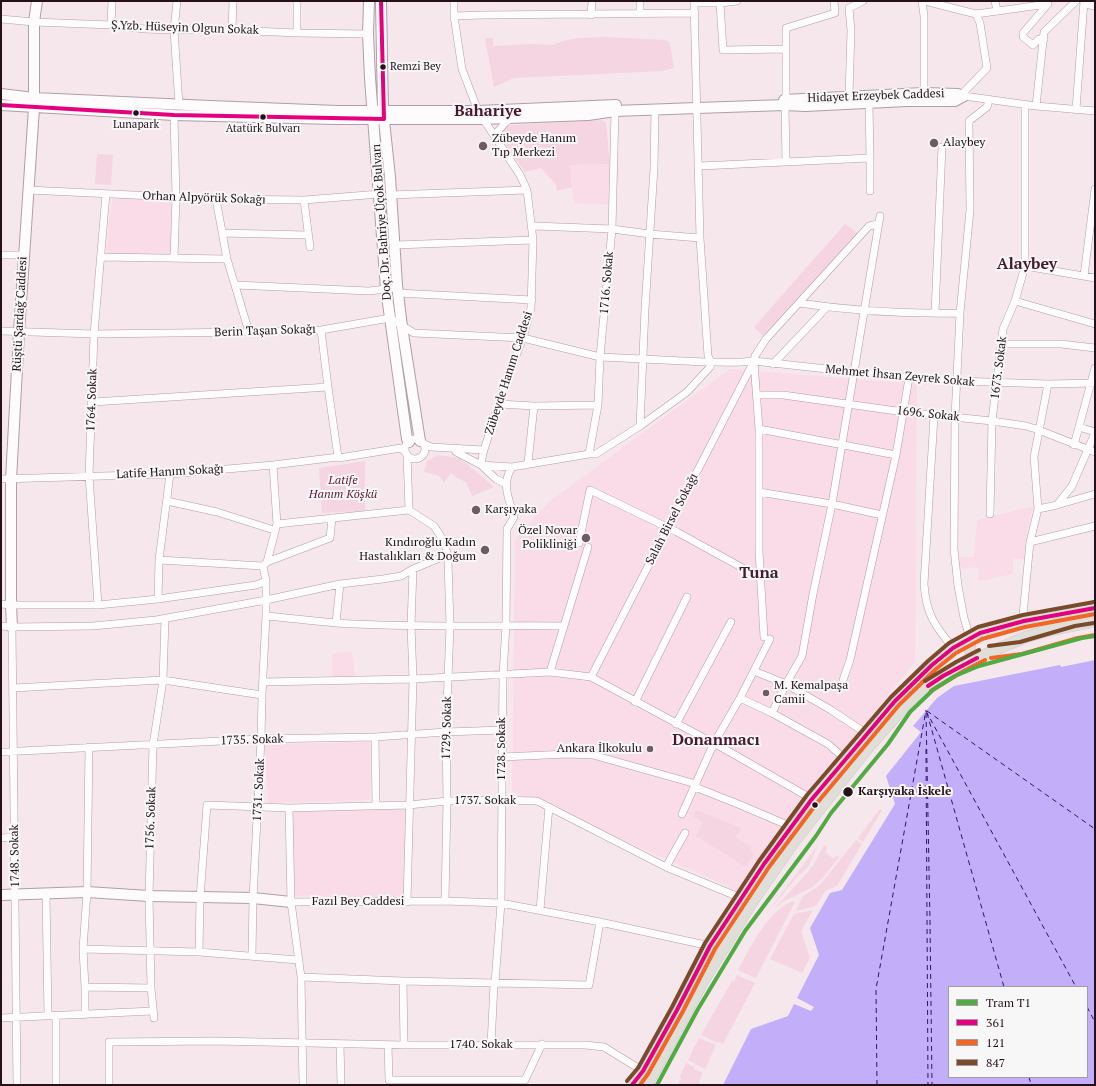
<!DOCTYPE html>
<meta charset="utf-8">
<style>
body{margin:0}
#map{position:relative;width:1096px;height:1086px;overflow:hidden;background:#f6e7ed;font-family:"PT Serif",serif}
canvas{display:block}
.frame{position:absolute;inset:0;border:2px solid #26101a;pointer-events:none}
.legend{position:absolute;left:948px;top:986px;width:140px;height:92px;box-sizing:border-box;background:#f7f7f7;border:1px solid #a39b9f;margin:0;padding:5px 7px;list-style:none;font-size:12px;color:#26101a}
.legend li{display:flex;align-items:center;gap:8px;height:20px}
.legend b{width:20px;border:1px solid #a39b9f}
</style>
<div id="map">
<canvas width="1096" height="1086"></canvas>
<div class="frame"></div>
<ul class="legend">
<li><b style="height:5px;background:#50ab43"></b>Tram T1</li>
<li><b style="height:5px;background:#e5007d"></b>361</li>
<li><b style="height:5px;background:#f26522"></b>121</li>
<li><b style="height:5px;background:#7a4b2a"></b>847</li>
</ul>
</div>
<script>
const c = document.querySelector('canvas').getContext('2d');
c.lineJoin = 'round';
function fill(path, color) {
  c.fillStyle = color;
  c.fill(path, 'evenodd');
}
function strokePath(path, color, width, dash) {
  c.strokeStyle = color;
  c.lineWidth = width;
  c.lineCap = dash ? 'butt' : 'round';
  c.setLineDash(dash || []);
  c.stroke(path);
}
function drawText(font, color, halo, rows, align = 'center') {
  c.font = font + ' "PT Serif",serif';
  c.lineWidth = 4;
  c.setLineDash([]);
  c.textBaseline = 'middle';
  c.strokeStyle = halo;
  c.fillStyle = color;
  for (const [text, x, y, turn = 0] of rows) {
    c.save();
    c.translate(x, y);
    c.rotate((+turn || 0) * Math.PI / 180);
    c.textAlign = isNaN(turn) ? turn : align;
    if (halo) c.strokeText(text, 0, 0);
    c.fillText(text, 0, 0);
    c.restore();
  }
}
fill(new Path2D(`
 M614,164h4l1,18 -10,23 -35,-2 -4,-38z
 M112,198l59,2v55l-65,-1z
 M730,369l187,15 -2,278 -65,80 -112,149 -226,-100 3,-252 35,-38z
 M1033,506l-7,30 -2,23h-11v15l-34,7 -1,-14 -19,2v-12h15l3,-37z
 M352,652l3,24 -22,1 -1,-24z
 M370,742v58l-102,3 -3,-59z
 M406,807l-1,91 -110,-2 -4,-86z`), '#fadbe8');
fill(new Path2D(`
 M605,37l61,3 4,3 4,25 -12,3 -148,7 -20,9 -9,-49h8v8l38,-2 21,1 14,-5 13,-2z
 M602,120l4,2 4,42 -40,1 2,22 -15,4 -1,-6 -15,-17 -16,4 -24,-34c0,-8 2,-12 10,-13z
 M97,154l16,1 -2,30 -16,-1z
 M845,224l14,10 -96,102 -9,-9z
 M438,455l21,3 7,5 28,24 -22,9 -6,-14 -9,-4 -6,-5 -7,10c-4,-10 -11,-8 -20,-11l3,-11z
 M365,461v50l-43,2 -3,-45z
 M880,809l2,1 -19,32 -5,-4z
 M696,810l45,18 -5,10 16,9 -2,3 4,3 -8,14 -50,-31 7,-13 -10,-7z
 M856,840l6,4 -25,42 -12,5 -9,15 -20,5 6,-14 18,-12z
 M818,845l-10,22 -11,10 -31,37z
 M824,845l3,3 -2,4 9,7 3,-4 2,2 -17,22 -11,9 -27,13 -11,9 35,-38 6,-8z
 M792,901l3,1 -39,76 -18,-8c14,-25 27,-55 54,-69z
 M813,910l-12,21 9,27 -8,15 -32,-14 24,-45z
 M737,975l18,8 -32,61 -4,-2 -1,1 -17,-8 31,-54 2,1z
 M699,1038l17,7 -11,24 -17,-9z
 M686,1063l9,4 -1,2 9,4 -5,12h-20l3,-7 -1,-2z`), '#f4d5e1');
fill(new Path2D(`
 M1095,660v425h-372l28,-56 37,-13 6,-12 17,7 3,-4 -17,-9 22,-43 -9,-27 20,-35 12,-3 53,-86 -9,-28 35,-44 -8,-6 24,-28 17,-12 106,-21 1,2zM949,987h138v90h-138z`), '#c2aef9');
strokePath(new Path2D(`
 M926,711l150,276
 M927,711l168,118
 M926,713l4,209 2,163
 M927,713l77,274
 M926,749l2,336
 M1087,1007l8,15
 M1029,1077l2,8
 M877,1085l-1,-96 50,-279`), '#34126e', 1, [5, 4]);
const street = new Path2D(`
 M177,1l-3,29 5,75
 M454,1v15l8,53 16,42 42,64 7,15 6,50 -2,68 -8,30 -17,43 -23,72 -2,12
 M640,1v12
 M694,1l6,237 8,118 3,6
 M922,1l2,15v77
 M925,1l51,13 72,-10
 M995,1l2,10
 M694,3h26l17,-2
 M720,3l3,47 63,-1
 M1084,4l11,2
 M976,14l4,9 7,45 -23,24v4l72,10 59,5
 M591,15l1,-14
 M454,16l29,-1 212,-2
 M1,19l33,3 77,3 34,4 29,1h58l65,3 71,1
 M111,25l1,-24
 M232,30l1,-29
 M297,33v-32
 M1044,39h-5l-6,6 -10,-8v-4l25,-29
 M849,95l2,-64 -2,-23 14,-7
 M786,100v-72l49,-15 -1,-12
 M785,105l1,57
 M1036,106l8,-74 32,-31
 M1076,110l8,-109
 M498,141v-10l8,-9 6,-4
 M700,166l170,-8 -1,-55
 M28,190l188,9 88,1 76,-6
 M870,191v-33
 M390,195l137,-5
 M216,199l11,60 22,73
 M304,200l6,47
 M532,228l3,-2 77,3 38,5 50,4
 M222,233l86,2
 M395,245l138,-5
 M1,255h23
 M101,257l126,2
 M174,258l2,-61 -2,-82
 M1025,266l70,12
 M1084,276l11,-87
 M236,285l133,6 25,-3 3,-3
 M398,293l134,7
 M1015,301l80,23
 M799,303c53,8 107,11 161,10
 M935,313l7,-166
 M321,330l7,57 10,70
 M1,331l93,3 155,-2 72,-2 69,-12 24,15 109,5 77,19 105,5c16,0 32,1 49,-1l155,17 48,3 91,3 47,-1
 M1001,344h60l34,4
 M754,362l5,67v122l5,86
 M773,364l54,-57
 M757,395h26l121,17 88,9 34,5 10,3 59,23
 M93,402l235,-15
 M499,404l35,2 64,-1
 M934,416l-10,168c2,30 11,42 29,64
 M640,426l5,-117 9,-141 1,-58
 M1079,427l16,5
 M759,429l137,26
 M405 449a10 10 0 1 1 20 0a10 10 0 1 1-20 0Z
 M422,443l9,4 53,3
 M1074,445l21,-77
 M456,452l25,13 15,14 10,5
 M589,454l9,-49 2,-48 12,-128 3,-118
 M407,455l2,55
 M481,465l31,2 77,-13h7l44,-28 47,-34 23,-25 1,-5
 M525,465l3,-2 6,-57
 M1,479l169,-5 103,-9 65,-8 1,1 62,-10 5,5
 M759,492l73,12 50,11
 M167,501l50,11 57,18
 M1057,505l15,-19 23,-53
 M1038,509l19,-4 38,-11
 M990,514l2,-93 11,-92 12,-28 10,-35v-161
 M277,524l132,-14 25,16 11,17 3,18 2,65 -4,106 1,69 -2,100
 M1030,542l65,-16
 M579,543l11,-53 87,42 84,46
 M159,560l104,6
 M267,562l63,-24 2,-20
 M158,599l1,-39 11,-86
 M1,604l10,1h87l60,-6 98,-14 10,-4
 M98,605l-9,-129 5,-142 12,-140
 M266,616c23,2 46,5 70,7 76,5 152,2 228,3
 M1024,621l-1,-6 7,-73 8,-33 -4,-52 14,-73
 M336,623l4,-39 43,-5 18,-3 12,-7 34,-14
 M1,626l11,1 81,-1 63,-6 110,-20 74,-16
 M12,627l5,458
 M970,638l-6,-20 -6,-32 -4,-37 1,-132 5,-104 10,-103 -1,-89 18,-14 2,-7
 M754,671l32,13 45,26 36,24
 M550,672l38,-125
 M591,677l163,-316 1,-5 11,-17 103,-113 9,-2
 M843,680l7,-20 46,-205 13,-77
 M263,682l150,-3 137,-7 41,5 137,74 84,48
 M13,688l150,-8 99,15
 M740,698l32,15 56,31 18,16
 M635,702l52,-105
 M772,713l14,-29 16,-28 11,-62 19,-90 48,-288
 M676,724l55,-102
 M375,737l1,69
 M1,752l260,-13 114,-2 71,-5 56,-2
 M502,757l66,-3 25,1 103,29
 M695,787l43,17 54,23
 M289,808l2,94 10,75 2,108
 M682,814l32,-71 26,-45 30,-59
 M1,838l13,-1
 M666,867l19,-34
 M46,893l2,123
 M291,902l154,-1 56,2 99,19 110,24
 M407,902l6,-223 -2,-54 2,-56
 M540,910l9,-103
 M83,949l116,3 99,8
 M199,952l1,-54 7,-93 82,3 120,-3 38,-4 55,-1 35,1 129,66 75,31
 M252,956l1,-58 8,-159 1,-44 4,-79v-35l-3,-15 4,-4 10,-38 -4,-59
 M301,977l102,4 186,4 11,-63
 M403,981l1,64
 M495,983l6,-80 2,-228 3,-50 1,-96 7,-12c-5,-18 -13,-33 -2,-50
 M85,987l66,1
 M85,1015v-28l-2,-38 4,-57 2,-145
 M56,1016v69
 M1,1018l152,-7
 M154,1018l-3,-30 -2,-92 4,-151 10,-65 2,-61
 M340,1044l1,41
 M388,1045l1,35h136l17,-36
 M491,1045l3,-61
 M109,1085v-43l106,-1 189,4h181l19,2 39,24`);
const secondary = new Path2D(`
 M369,1l-1,33 2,44 16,211 21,150 2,3
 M381,1l2,110 7,66 7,108 5,42 18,114
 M1,94l33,4 176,8 127,5h141l138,-6
 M784,100l140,-7 34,1
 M1,105l173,10 161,4h147l106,-4 27,-4 82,-3 88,-3 20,1 102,-5h48l9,-5
 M12,627l-1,-22v-125l8,-148 15,-224v-86l3,-21
 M1,895l86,-3 62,4 104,2 38,4`);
const primary = new Path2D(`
 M970,638v13l7,7
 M632,1085l11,-14 34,-61 33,-64 31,-48 23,-34 48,-65 34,-39 21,-26 28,-33 37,-36 21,-17 27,-15 44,-12 71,-13
 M647,1085l58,-107 47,-76 41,-59 73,-93 44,-50 33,-24 47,-24 36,-15 21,-6 48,-10`);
strokePath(street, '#b09ea6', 8);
strokePath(secondary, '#b09ea6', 12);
strokePath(primary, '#d0c6cb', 12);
strokePath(street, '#fefbfc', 7);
strokePath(secondary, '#fefbfc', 10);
strokePath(primary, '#e0ded8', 11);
strokePath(new Path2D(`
 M1,105l173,10 210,4 -3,-118
 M928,686l15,-10 34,-18
 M632,1085l11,-14 34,-61 33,-64 54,-82 48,-65 83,-98 37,-36 21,-17 27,-15 44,-12 71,-13`), '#e5007d', 4);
strokePath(new Path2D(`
 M991,658l31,-4 56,-16 17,-3
 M931,691l31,-19 23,-12
 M640,1085l8,-11 34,-61 33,-64 54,-82 48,-64 82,-98 37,-36 20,-16 26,-14 43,-12 70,-13`), '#f26522', 4);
strokePath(new Path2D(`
 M989,646l31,-4 55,-16 19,-3
 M925,681l31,-19 23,-12
 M627,1081l11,-13 34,-61 33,-64 54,-82 48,-66 84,-98 37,-36 21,-18 29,-16 45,-12 71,-13`), '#7a4b2a', 4);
strokePath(new Path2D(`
 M657,1085l41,-76 47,-78 71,-95 15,-23 57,-69 22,-32 24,-23 21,-13 24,-10 103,-28 13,-2`), '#50ab43', 4);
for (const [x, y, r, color] of [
 [383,67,3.5,"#26101a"],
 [136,113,3.5,"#26101a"],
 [263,117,3.5,"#26101a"],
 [934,143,5,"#6f5b64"],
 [483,146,5,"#6f5b64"],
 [476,510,5,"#6f5b64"],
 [586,538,5,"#6f5b64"],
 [485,550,5,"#6f5b64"],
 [766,693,4,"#6f5b64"],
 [650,749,4,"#6f5b64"],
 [848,792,5.5,"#26101a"],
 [815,805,3.5,"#26101a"]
]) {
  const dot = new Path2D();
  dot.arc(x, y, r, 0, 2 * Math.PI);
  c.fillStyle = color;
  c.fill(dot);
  strokePath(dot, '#f7f7f7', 1.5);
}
drawText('11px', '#26101a', '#f7f7f7', [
 ["Remzi Bey",390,67,"left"],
 ["Lunapark",136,125],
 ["Atatürk Bulvarı",263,129]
]);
drawText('12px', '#26101a', '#f7f7f7', [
 ["Ş.Yzb. Hüseyin Olgun Sokak",185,28,2],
 ["Hidayet Erzeybek Caddesi",876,96,-2],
 ["Orhan Alpyörük Sokağı",204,198,2],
 ["Doç. Dr. Bahriye Üçok Bulvarı",382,222,-94],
 ["1716. Sokak",607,283,-85],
 ["Rüştü Şardağ Caddesi",20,314,-87],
 ["Berin Taşan Sokağı",265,331,-2],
 ["1673. Sokak",999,368,-83],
 ["Zübeyde Hanım Caddesi",509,373,-72],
 ["Mehmet İhsan Zeyrek Sokak",900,376,5],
 ["1764. Sokak",92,400,-88],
 ["1696. Sokak",928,414,6],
 ["Latife Hanım Sokağı",170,472,-3],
 ["Salah Birsel Sokağı",672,519,-63],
 ["1729. Sokak",447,728,-89],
 ["1735. Sokak",252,740,-2],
 ["1728. Sokak",502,749,-90],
 ["1731. Sokak",259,790,-87],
 ["1737. Sokak",485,801],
 ["1756. Sokak",151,818,-88],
 ["1748. Sokak",15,856,-91],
 ["Fazıl Bey Caddesi",358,902],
 ["1740. Sokak",481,1045]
]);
drawText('12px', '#26101a', '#f7f7f7', [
 ["Zübeyde Hanım",492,139],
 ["Tıp Merkezi",492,153],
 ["Alaybey",943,143],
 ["Karşıyaka",485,510],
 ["Özel Novar",577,531,"right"],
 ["Polikliniği",577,545,"right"],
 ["Kındıroğlu Kadın",476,543,"right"],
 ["Hastalıkları & Doğum",476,557,"right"],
 ["M. Kemalpaşa",774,686],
 ["Camii",774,700],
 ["Ankara İlkokulu",642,749,"right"]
], 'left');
drawText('italic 12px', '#5d183c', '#f7f7f7', [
 ["Latife",343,481],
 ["Hanım Köşkü",343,495]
]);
drawText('bold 12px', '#26101a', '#f7f7f7', [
 ["Karşıyaka İskele",858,792]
], 'left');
drawText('bold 16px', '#491830', '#f7f7f7', [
 ["Bahariye",488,111],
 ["Alaybey",1027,264],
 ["Tuna",759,573],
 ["Donanmacı",716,740]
]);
</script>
